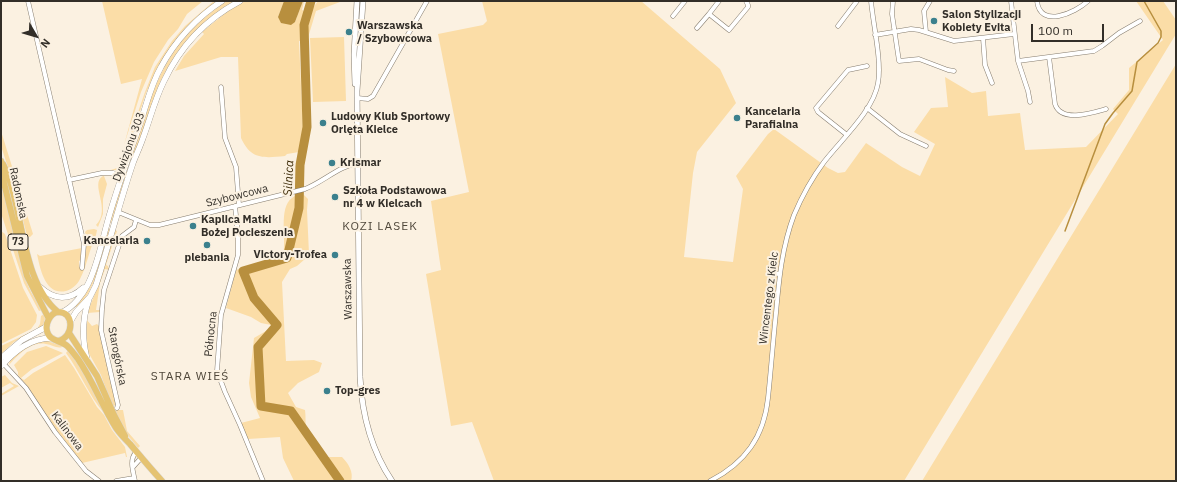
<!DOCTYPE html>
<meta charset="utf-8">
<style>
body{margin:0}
#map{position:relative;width:1177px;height:482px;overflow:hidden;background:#fbf1e1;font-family:"IBM Plex Sans",sans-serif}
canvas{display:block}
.frame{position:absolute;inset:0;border:2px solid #322e28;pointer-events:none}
.north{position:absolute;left:16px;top:16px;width:40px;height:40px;-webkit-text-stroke:3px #fbf1e1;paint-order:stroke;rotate:128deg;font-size:11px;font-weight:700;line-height:16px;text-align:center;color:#322e28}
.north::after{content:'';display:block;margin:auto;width:14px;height:18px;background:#322e28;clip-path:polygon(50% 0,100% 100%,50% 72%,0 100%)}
.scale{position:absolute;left:1031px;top:24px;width:73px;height:18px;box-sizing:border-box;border:2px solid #322e28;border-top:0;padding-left:5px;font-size:12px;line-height:14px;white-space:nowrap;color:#322e28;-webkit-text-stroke:3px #fbf1e1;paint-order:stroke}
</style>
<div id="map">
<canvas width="1177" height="482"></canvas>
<div class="frame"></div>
<div class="north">N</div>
<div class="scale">100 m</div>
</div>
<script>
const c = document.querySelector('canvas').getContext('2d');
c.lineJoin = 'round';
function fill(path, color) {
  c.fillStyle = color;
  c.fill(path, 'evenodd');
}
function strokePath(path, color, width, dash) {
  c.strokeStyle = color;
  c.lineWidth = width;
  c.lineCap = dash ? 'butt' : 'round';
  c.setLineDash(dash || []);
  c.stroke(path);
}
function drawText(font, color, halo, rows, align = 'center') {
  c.font = font + ' "IBM Plex Sans",sans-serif';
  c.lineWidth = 4;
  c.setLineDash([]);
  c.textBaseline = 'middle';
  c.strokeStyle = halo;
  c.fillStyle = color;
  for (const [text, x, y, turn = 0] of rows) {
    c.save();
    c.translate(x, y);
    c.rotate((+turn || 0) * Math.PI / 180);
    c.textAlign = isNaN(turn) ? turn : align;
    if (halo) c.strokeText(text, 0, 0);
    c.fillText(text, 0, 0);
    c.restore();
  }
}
fill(new Path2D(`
 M102,1h101l-16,13 -9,15 -10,11 -14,22 -13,30 -17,53 18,-66 -21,5z
 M214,1l1,2 -17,13 -13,13 -23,31 -16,33 -24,73 -5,4h-6l6,-2 3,-4 25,-72 10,-25 17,-26 13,-15z
 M227,1h7c-36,22 -63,52 -78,92 -5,12 -8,25 -12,38 -4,10 -10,20 -14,31 -7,20 -12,41 -19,61l-2,-1c8,-27 18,-54 27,-81 20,-61 33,-102 91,-140z
 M245,1h39l-6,16 17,5 8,-21h1l-2,9 7,3 9,-12 22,1 -24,9 -9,30h-8l4,90 -4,21 -12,2 -2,2c-21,2 -34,4 -44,-18l-3,-81h-17l-46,14 9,-15 20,-22 -2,-2 26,-21z
 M482,1h159l79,68 16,34 -39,49 -4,21 -9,84 49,5 10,-73 -7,-13 32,-42 6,-5 54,39 10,5 7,-1 21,-29 36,24 18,9 15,-32 -21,-12 17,-24 17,-1 -3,-30 27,16 14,-2 2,25 32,-3 5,37 61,-3 32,-33 -5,-5 16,-19v-22l34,-28 -27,-39h27l13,19v14l-272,447h-410l-22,-59 -21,4 -25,-152 15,-4 -10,-69 38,-9 -31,-158 45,-9 4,-4z
 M344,37l2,64 -33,1 -3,-64z
 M1176,64v417h-254z
 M1,131l32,103 -3,3 -3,-1 -11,-44 -15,-46z
 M103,176h1l3,8 -4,15v15l-5,13 -2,-2c16,-16 -7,-41 7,-49z
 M1,179l24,99 6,14 11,18 -3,1 -15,-28 -23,-70z
 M303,194l5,5 -1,11 2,44 -4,5 -8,7 -7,3 -8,13 4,79 28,-1 8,3 -3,9 -21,11 -10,10 8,14 9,3c1,6 0,12 1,16 4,11 13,21 20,31h16c6,6 12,15 9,24h-57l-11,-23 -3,-21 -32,2 -7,-16 19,-5 -9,-21 -2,-14 5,-45 17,-10v-3l-10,-2 -10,-6 -25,-9 10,-38 43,-12 4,-3c4,-15 -5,-47 9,-57 3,-3 7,-3 11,-4z
 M108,228l2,1c-8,27 -13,57 -32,79l-3,-2 15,-19 3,-7z
 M94,229l3,1 -1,5c-7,15 -9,31 -16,44 -3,6 -8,10 -14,12 -21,5 -26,-23 -29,-37l3,2 42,-8 -1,12 -2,1v6l4,2 3,-22 5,-4 -1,-4h-4l-2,-4h2l-1,-3 2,-2z
 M115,230l2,1 -11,34 2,1 1,4 -4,-1 -5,14 -4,27h4v2l-13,1 10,-24z
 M1,231l4,3 18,54 14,27 -1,7 -5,7 -30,15z
 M44,314l1,5 -2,7 -29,16 -13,12v-8l36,-17 3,-5 1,-8z
 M86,319l6,7 5,-2 2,2 17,78 -2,2 2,4h7l4,21 13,15 -2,2 -13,-16 -16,-34 -8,-23 -14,-25z
 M47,341l17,5c-6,4 -11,-1 -18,-2 -15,-3 -28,11 -37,21 1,-14 26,-23 38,-24z
 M46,346l17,7 -31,16 -11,9 3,2 9,-7 32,-18 9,13 23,39 7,8 8,15 13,17 2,10h-1l-1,-4 -43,10 -24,-31 -30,-45 -10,-12v-3l-4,-7 13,-13z
 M68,350c14,19 28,41 36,63 -15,-17 -24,-41 -38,-60z
 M5,375l7,8 7,3 -18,10v-2l13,-8 -4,-3 -9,5v-11z`), '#fbdda7');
fill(new Path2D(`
 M284,1h19l-8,21 -4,3 -10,-2 -3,-6z`), '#b88f3e');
strokePath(new Path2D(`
 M1065,231l40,-107 8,-11 19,-22 5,-29 21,-19 3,-6v-6l-17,-30`), '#b88f3e', 1.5);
strokePath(new Path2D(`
 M311,1l-7,24 3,102 -7,38 -1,43 -12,50 -44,13 11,27 23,27 -19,22 3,59 30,5 49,70`), '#b88f3e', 9);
const minor = new Path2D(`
 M28,1l56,243 -2,24
 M719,1l-10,13 20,16 19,-23v-2l-2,-4
 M893,1l-1,13 7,47 20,-2 29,11 6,1
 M1011,1l7,60 76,-10 8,-5 17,-13 21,-12
 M1037,1c3,28 38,12 51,0
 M673,16l12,-15
 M838,26l19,-25
 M697,28l12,-14
 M926,32l-2,-21 6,-10
 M875,35l36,-6 8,1 35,11 60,-7
 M983,38l2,27 7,18
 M1049,57l6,47c6,19 37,9 51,5
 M1018,61l10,30 2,11
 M221,87l4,51 11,29 3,38
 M357,98l11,1 5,-3 54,-95
 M867,108l33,26 26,12
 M847,135l-29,-23 -2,-4 32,-38 19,-4
 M69,180l33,-7h11l9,3
 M235,206l3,29v20l-17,60 -4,56 8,21 15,33 23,56
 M118,212l32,13h9l146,-36c18,-7 34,-23 53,-26
 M770,273l9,1
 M1,361l25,27 29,44 31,39 13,10
 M117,408l1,-3 -17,-75 1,-21 2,-19 18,-54 12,-9 2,-7
 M133,467l8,-9
 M116,481l18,-3
 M135,481c-2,-10 -6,-21 1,-29
 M710,481c35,-18 54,-44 58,-83 3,-28 5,-57 8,-85 3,-34 6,-66 18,-98 8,-19 18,-37 30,-53 17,-22 50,-52 54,-79 4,-22 -5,-59 -7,-82`);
const tertiary = new Path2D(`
 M363,1l-6,90 3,286c2,37 11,73 32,104
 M355,84l-1,-29 3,-54`);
const secondary = new Path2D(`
 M40,287c14,13 29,14 43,1
 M62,312c11,-4 21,-18 26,-28 10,-20 14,-43 20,-64 9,-32 20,-62 31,-93 7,-20 11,-41 22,-60 14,-26 36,-50 61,-66
 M70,322l6,-10 14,-15 6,-12c13,-40 23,-81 37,-122 3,-8 7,-16 10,-25 7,-19 12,-39 21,-57 16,-34 42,-62 76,-80
 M1,358l21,-18 24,-13
 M87,359c-5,-20 -5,-40 2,-60
 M1,366c14,-15 29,-28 51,-28`);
const primary = new Path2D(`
 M1,161l1,14 25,101 22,43
 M3,164c21,42 17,117 55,148
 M69,333l28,43 17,39 11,21
 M58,341c17,-4 16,-30 0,-29 -8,1 -13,12 -11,19 2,10 12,9 19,14 4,3 8,9 12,14 15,22 24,47 38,69 4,6 9,11 14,16 11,13 21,25 32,37`);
strokePath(minor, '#867d6f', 5);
strokePath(tertiary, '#867d6f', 6);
strokePath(secondary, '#867d6f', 6);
strokePath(primary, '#dad9d8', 7);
strokePath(minor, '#fff', 4);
strokePath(tertiary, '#fff', 5);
strokePath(secondary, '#fff', 5.5);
strokePath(primary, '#e5c372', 6);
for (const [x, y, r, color] of [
 [934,21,4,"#3b808d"],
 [349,32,4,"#3b808d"],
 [737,118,4,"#3b808d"],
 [323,123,4,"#3b808d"],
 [332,163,4,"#3b808d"],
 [335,197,4,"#3b808d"],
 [193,226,4,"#3b808d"],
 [147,241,4,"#3b808d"],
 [207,245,4,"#3b808d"],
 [335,255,4,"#3b808d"],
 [327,391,4,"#3b808d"]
]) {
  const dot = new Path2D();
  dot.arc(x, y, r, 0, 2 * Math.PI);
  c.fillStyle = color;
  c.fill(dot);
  strokePath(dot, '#fbf1e1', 1.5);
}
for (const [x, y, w] of [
 [18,242,20]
]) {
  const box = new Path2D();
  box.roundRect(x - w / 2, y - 8, w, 16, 3);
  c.fillStyle = '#fbf1e1';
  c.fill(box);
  strokePath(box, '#322e28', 1);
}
drawText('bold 10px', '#322e28', null, [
 ["73",18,242]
]);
drawText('bold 11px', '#322e28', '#fbf1e1', [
 ["Salon Stylizacji",942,15],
 ["Kobiety Evita",942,28],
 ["Warszawska",357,26],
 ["/ Szybowcowa",357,39],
 ["Kancelaria",745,112],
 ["Parafialna",745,125],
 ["Ludowy Klub Sportowy",331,117],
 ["Orlęta Kielce",331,130],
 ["Krismar",340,163],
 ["Szkoła Podstawowa",343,191],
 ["nr 4 w Kielcach",343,204],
 ["Kaplica Matki",201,220],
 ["Bożej Pocieszenia",201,233],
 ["Kancelaria",139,241,"right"],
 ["Victory-Trofea",327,255,"right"],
 ["plebania",207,258,"center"],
 ["Top-gres",335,391]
], 'left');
drawText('11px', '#322e28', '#fbf1e1', [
 ["Dywizjonu 303",129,147,-70],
 ["Radomska",18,193,78],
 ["Szybowcowa",237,196,-14],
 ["Warszawska",348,289,-91],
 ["Wincentego z Kielc",769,298,-83],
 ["Północna",211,334,-84],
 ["Starogórska",117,356,79],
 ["Kalinowa",67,431,53]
]);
drawText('italic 12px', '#3b2905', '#fbf1e1', [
 ["Silnica",289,178,-87]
]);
c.letterSpacing = '1px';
drawText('12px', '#50483b', '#fbf1e1', [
 ["KOZI LASEK",380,227],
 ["STARA WIEŚ",190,377]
]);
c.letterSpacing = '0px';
</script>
